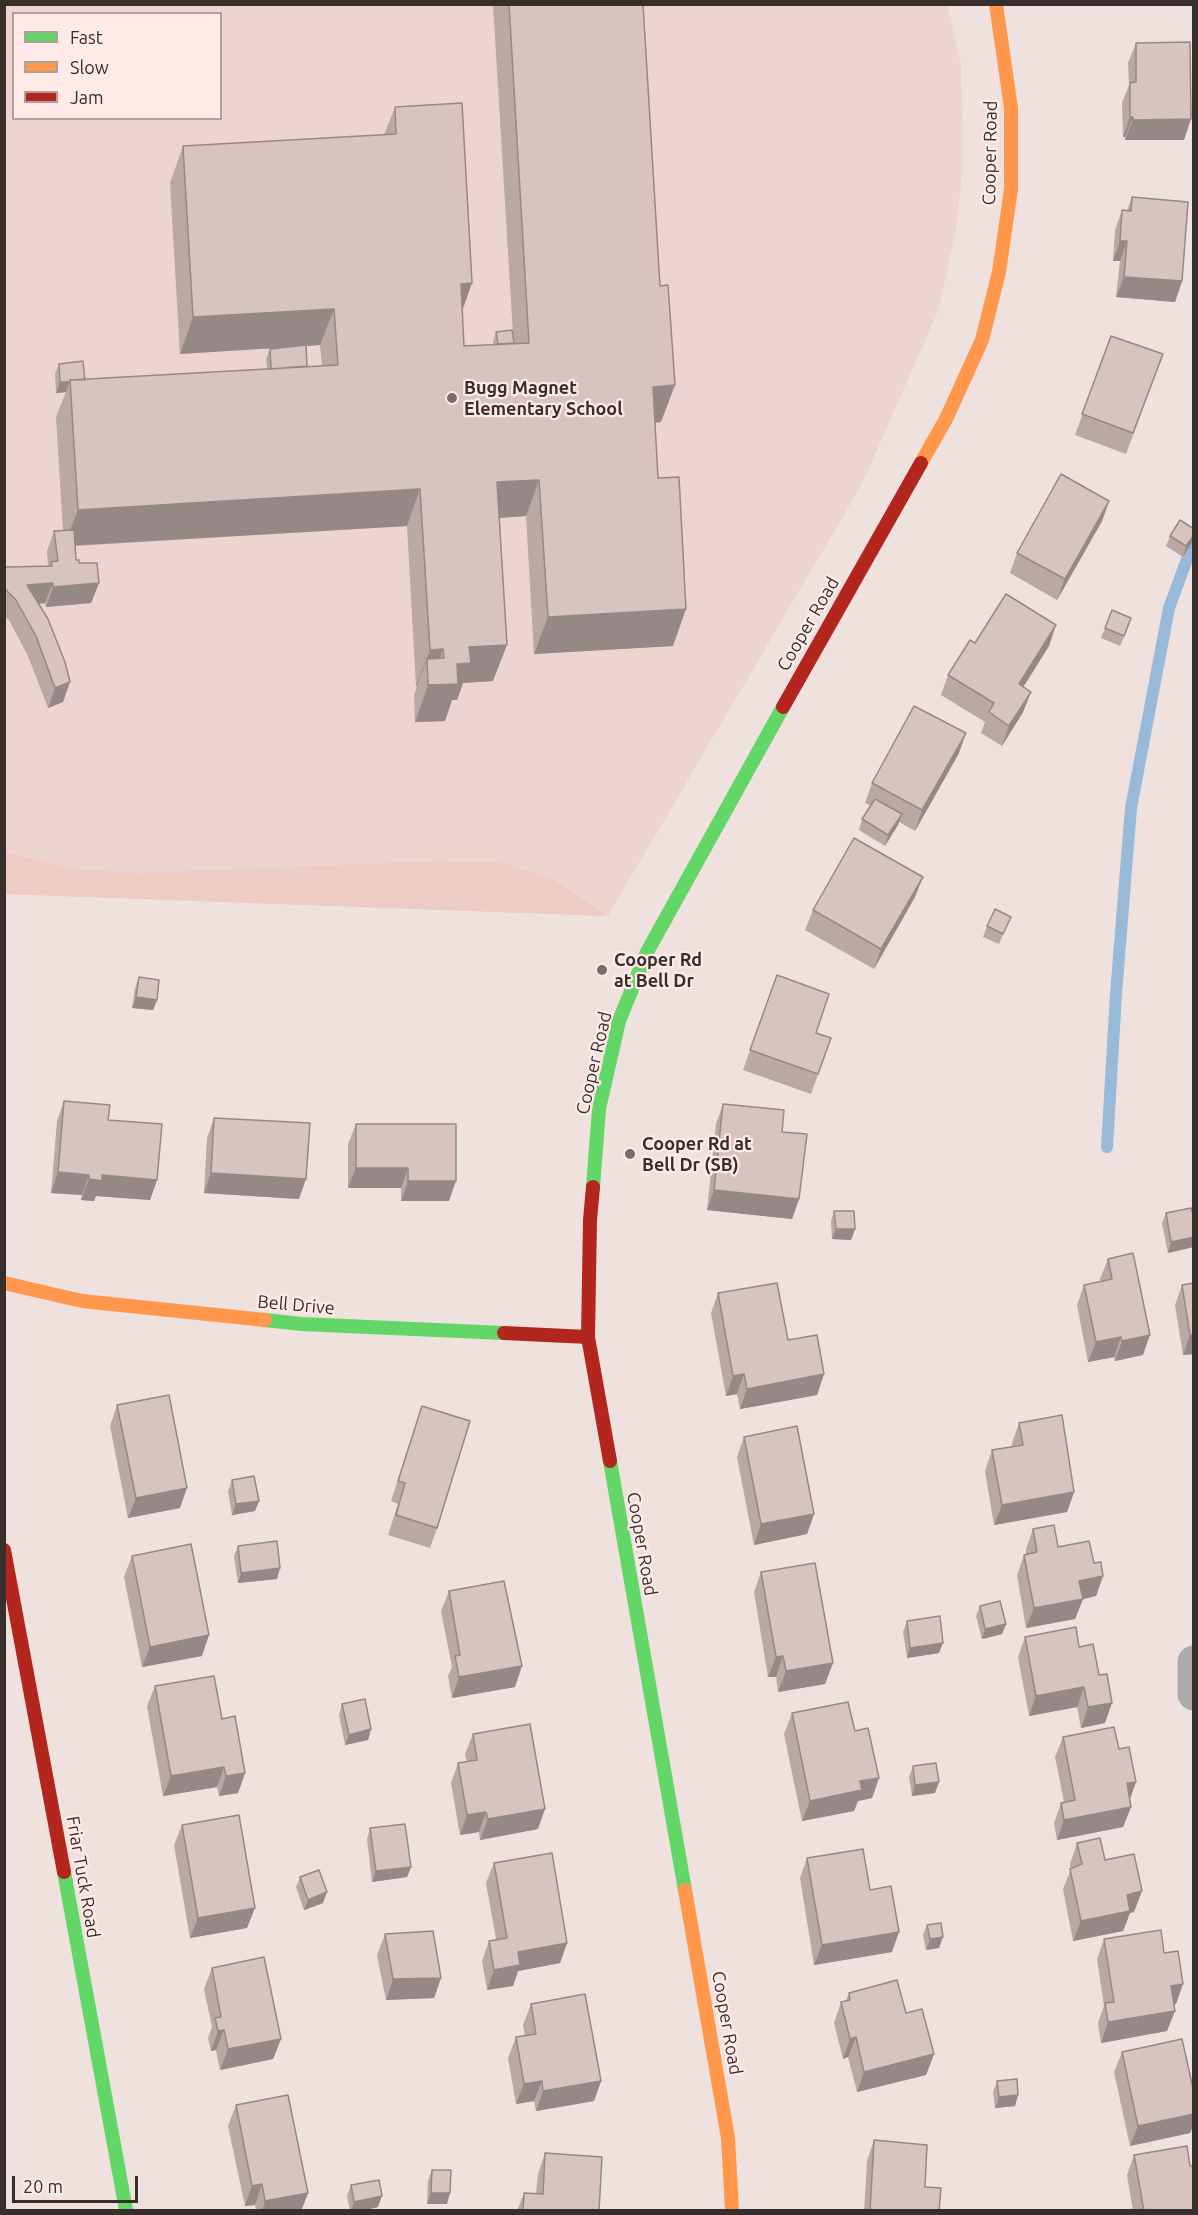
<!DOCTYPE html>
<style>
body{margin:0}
#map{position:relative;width:1198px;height:2215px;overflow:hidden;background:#efe1de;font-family:Ubuntu,sans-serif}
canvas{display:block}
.frame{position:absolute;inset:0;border:6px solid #382f2d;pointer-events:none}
.legend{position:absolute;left:12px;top:12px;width:210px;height:108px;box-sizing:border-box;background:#ffeae7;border:2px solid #af9f9d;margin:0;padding:8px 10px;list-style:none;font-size:18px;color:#382f2d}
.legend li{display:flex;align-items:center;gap:12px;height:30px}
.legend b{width:30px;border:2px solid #af9f9d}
.scale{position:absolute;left:12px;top:2176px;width:126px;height:27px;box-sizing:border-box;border:3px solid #382f2d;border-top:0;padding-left:8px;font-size:18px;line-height:21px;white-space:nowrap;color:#382f2d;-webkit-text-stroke:4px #ffeae7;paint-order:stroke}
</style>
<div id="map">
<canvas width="1198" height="2215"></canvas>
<div class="frame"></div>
<ul class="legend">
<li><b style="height:8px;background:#63d668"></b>Fast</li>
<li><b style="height:8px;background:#ff974d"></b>Slow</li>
<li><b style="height:8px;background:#b3261e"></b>Jam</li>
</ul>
<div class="scale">20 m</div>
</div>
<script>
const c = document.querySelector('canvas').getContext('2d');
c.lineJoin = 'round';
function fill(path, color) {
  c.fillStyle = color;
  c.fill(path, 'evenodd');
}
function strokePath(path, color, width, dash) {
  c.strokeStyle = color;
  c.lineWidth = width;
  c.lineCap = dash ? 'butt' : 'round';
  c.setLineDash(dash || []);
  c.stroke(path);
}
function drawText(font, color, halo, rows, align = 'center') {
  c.font = font + ' Ubuntu,sans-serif';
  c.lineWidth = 4.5;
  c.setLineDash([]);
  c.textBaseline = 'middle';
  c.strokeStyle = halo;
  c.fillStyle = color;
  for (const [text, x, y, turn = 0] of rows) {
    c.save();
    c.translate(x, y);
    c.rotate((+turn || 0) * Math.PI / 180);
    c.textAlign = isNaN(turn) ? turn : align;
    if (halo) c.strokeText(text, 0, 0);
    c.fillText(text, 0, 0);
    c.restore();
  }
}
fill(new Path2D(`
 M5,5h942l14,59 2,100 -7,67 -18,80 -76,173 -254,432 -603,-22zM14,14h206v104h-206z`), '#ecd5d0');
fill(new Path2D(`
 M5,852l72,17 64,4 298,-12 66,2 48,17 55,36 -603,-22z`), '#edccc6');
strokePath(new Path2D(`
 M1107,1147l9,-153 15,-186 38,-200 25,-68`), '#99b9d8', 12);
strokePath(new Path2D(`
 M1194,1662v32`), '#ababac', 33);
strokePath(new Path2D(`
 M593,1187l6,-78 20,-88 28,-69 136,-245
 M265,1320l36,4 203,9
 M610,1461l75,429
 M64,1872l62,338`), '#63d668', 14);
strokePath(new Path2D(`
 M921,463l25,-44 36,-79 17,-68 12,-83v-81l-15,-104
 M4,1283l78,18 183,19
 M685,1890l43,248 4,72`), '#ff974d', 14);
strokePath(new Path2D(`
 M783,707l138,-244
 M593,1187l-3,33 -2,117 22,124
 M504,1333l84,4
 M4,1550l60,322`), '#b3261e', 14);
fill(new Path2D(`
 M493,4h150l18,418 -6,1 3,55 15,168 -139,8 -8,-138 -27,2 -6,163 -30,2 -6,17h-5l-7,21 -30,1 -1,-26 3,-10h-1l-9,-160 -332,20 1,14 23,23 -8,20 -45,4 -1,-4 -7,1 25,98 -15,6 -20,-52 -19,-36 -5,-4v-50l3,1 41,-1 -1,-15 7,-20h9l-7,-114 10,-25 -10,1 -1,-19 4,-10 26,16 182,-11 -1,-10 4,-10 6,-1 -96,6 -10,-171 13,-37 201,-11 11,-28 67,204 2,35 29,-1v-3l3,-10 17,3zM320,345l2,21h-15l-1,-20z
 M1136,43l48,97h-59v-3h-2l-1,-34 7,-18 -1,-22z
 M1132,197l50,84 -7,21 -59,-5 4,-36h-7l2,-31 7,-20 5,1z
 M1111,336l52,18 -37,100 -51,-19z
 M1109,501l-7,20 -45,79 -47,-27 7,-20z
 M1194,529l-1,12 -10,16 -17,-11 4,-10z
 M1105,628h23l-8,18 -19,-8z
 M975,643l74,3 -26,41 8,5 -8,20 -21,34 -21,-13 4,-11 -44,-27 7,-20z
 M959,753l-44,78 -16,-9 -14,24 -26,-16 3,-11 9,-13 -6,-3 7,-20z
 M915,897l-41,72 -69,-39 8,-20z
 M1011,917l-12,27 -16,-7 4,-11z
 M777,975l39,58 15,5 -20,56 -68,-24z
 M139,977l18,23 -4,10 -21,-2 3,-20z
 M64,1101l44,19 49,60 -7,20 -54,-4 -2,5 -13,-1 1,-5 -31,-2 6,-72z
 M723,1104l59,28 17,67 -7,20 -85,-9 9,-86z
 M214,1118l85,81 -95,-6 3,-55z
 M356,1124l93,77h-48v-13h-53v-44z
 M1191,1208l-23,45 -6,-30 4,-10z
 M834,1211l21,18 -4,11 -19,-1 -1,-18z
 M1108,1259l35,96 -28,6 -1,-4 -26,5 -11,-57 7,-20 17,-3 -1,-3z
 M1182,1285l12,69 -11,1 -8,-50z
 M718,1293l70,47 36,34 -7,21 -77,14 -3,-15 -11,2 -15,-83z
 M117,1405l63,103 -52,10 -18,-92z
 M422,1406l15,122 -7,20 -42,-13 10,-31 -7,-3z
 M1019,1423l55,69 -7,20 -73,13 -9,-54 7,-21 20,-3v-4z
 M744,1437l70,77 -7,20 -53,11 -17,-88z
 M232,1480l27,21 -4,10 -23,4 -4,-24z
 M1033,1529l25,18 36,16 9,13 -7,20 -13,3 -8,20 -49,9 -9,-53 7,-20 2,-1v-5z
 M238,1546l42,22 -3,11 -39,4 -4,-27z
 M132,1556l70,100 -60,11 -18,-90z
 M761,1572l72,91 -8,21 -47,8 -2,-15h-8l-14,-85z
 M449,1591l66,96 -63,11 -4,-22 4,-9 -11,-56z
 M980,1606l26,18 -4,10 -20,5 -6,-23z
 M907,1621l32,32 -32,5 -4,-26z
 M1025,1637l54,10 26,76 -24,5 -4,-21 -48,9 -11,-59z
 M155,1686l67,33 23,54 -7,20 -19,3 -2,-9 -54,9 -16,-90z
 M342,1704l29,25 -3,11 -23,5 -6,-30z
 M792,1713l63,18 24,47 -7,20 -14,3 -4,10 -52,10 -18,-87z
 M473,1734l65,95 -58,11 -1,-8 -19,3 -9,-52 7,-20 9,-1 -2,-8z
 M1063,1737l67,62 1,8 -8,20 -66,13 -3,-17 7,-20 3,-1 -9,-45z
 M913,1766l22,27 -23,3 -3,-19z
 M182,1825l65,103 -57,10 -16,-93z
 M370,1828l41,39 -4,10 -35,5 -5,-43z
 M1077,1843l28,17 29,52 -4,1 -7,18 -50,10 -10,-52 8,-20 -1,-5z
 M807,1858l63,32 22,62 -78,13 -14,-87z
 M494,1863l73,80 -7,20 -42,8 -5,15 -26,4 -5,-29 7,-20 7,-2 -10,-56z
 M300,1877l23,26 -19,7 -8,-23z
 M927,1925l12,23 -13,2 -3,-15z
 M385,1934l56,44 -7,20 -48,2 -9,-45z
 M1104,1939l60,14 12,51h-2l1,7 -8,20 -66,12 -3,-20 6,-17 -7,-47z
 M212,1968l69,71 -8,20 -53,11 -4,-20 -5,1 -3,-13 4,-11 -8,-38z
 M849,1993l57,20 28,41 -8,21 -69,17 -9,-35 -5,2 -9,-36 7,-21 5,-1z
 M531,2004l70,77 -7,20 -58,10 -2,-10 -18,3 -8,-46 8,-21 9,-1 -2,-11z
 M1122,2052l72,41v31l-4,9 -60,13 -16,-74z
 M997,2081l21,14 -3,11 -20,2 -2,-16z
 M236,2105l72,88 -7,18h-45l-1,-6 -10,1 -17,-80z
 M874,2140l51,47 14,24h-75l3,-50z
 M545,2153l54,58h-82l7,-18h12l2,-19z
 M1134,2155l60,56h-61l-6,-36z
 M432,2170l15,34h-20l1,-23z
 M351,2185l27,22 -17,4h-11l-3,-15z`), '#b9a8a4');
fill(new Path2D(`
 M1130,117h3l-8,20h-2z
 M1191,119l-7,21h-59l8,-20z
 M1120,241h7l-7,20h-7z
 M1124,277l58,4 -7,21 -59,-5z
 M472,283l-13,37 2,-36z
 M334,309l-14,36 -140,9 13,-37z
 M60,382h9l-3,10 -10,1z
 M675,385l-14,37 -21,1 13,-36z
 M539,480l-13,36 -42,3 13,-37z
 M420,489l-13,37 -343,20 14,-36z
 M1109,501l-7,20 -45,79 8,-21z
 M1194,535l-1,6 -10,16 3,-11z
 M53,583l-8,20 -26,3 8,-21z
 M99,583l-8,20 -45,4 7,-20z
 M686,609l-13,37 -139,8 14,-37z
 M1056,625l-7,21 -37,59 7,-21z
 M507,645l-14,36 -30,2 -6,17h-5l-7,21 -30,1 13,-37 -1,-26 -10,27h-1l14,-36 13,-1 -13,36 27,-21 12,-17z
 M70,682l-7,20 -15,6 7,-20z
 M1031,692l-8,20 -21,34 7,-20z
 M966,733l-7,20 -44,78 7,-21z
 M902,814l-4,11 -13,21 3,-11z
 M923,877l-8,20 -41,72 7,-20z
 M136,997l21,3 -4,10 -21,-2z
 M356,1168h52l-7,20h-53z
 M58,1172l31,3 -7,20 -31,-2z
 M211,1173l95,6 -7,20 -95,-6z
 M102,1175l55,5 -7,20 -54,-4 -2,5 -13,-1 8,-21z
 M408,1181h48l-7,20h-48z
 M714,1190l85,9 -7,20 -85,-9z
 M836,1229h19l-4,11 -19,-1z
 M1194,1237v10l-26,6 3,-11z
 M1150,1335l-7,20 -28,6 7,-20z
 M1190,1335h4v19l-11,1z
 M1121,1337l-7,20 -26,5 8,-20z
 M744,1374l-7,20 -11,2 7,-20z
 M824,1374l-7,21 -77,14 7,-20z
 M187,1488l-7,20 -52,10 8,-20z
 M1074,1492l-7,20 -73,13 8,-20z
 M259,1501l-4,10 -23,4 4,-11z
 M814,1514l-7,20 -53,11 7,-21z
 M280,1568l-3,11 -39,4 3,-10z
 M1103,1576l-7,20 -13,3 -8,20 -49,9 8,-20 45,-27z
 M1006,1624l-4,10 -20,5 3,-10z
 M209,1635l-7,21 -60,11 8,-20z
 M943,1643l-4,10 -32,5 3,-10z
 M783,1656l-7,21h-8l8,-20z
 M833,1663l-8,21 -47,8 8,-21z
 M522,1666l-7,21 -63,11 7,-21z
 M1084,1687l-7,20 -48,9 7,-20z
 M1112,1703l-7,20 -24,5 7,-21z
 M371,1729l-3,11 -23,5 4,-10z
 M224,1767l-7,20 -54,9 8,-20z
 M245,1773l-7,20 -19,3 7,-20z
 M879,1778l-7,20 -14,3 -4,10 -52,10 8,-20 50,-20z
 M939,1782l-4,11 -23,3 3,-11z
 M1136,1782l-7,20 -2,-19z
 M1131,1807l-8,20 -66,13 7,-20z
 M545,1809l-7,20 -58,11 8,-21z
 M486,1812l-7,20 -19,3 7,-20z
 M411,1867l-4,10 -35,5 4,-11z
 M1142,1891l-8,21 -4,1 -7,18 -50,10 8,-20 46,-26z
 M327,1892l-4,11 -19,7 4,-10z
 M255,1908l-8,20 -57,10 8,-20z
 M899,1932l-7,20 -78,13 8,-20z
 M943,1937l-4,11 -13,2 4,-11z
 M567,1943l-7,20 -42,8 -5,15 -26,4 7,-20 24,-18z
 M441,1978l-7,20 -48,2 7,-21z
 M1183,1984l-7,20 -13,3 8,-21z
 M1175,2011l-8,20 -66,12 7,-21z
 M224,2030l-8,20 -5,1 7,-20z
 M856,2037l-8,20 -5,2 7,-20z
 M281,2039l-8,20 -53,11 8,-21z
 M934,2054l-8,21 -69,17 7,-20z
 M542,2081l-8,20 -18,3 8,-20z
 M601,2081l-7,20 -58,10 7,-20z
 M1018,2095l-3,11 -20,2 4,-11z
 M1194,2114v10l-4,9 -60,13 8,-20z
 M262,2184l-7,21 -10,1 7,-20z
 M308,2193l-7,18h-39l3,-10z
 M431,2193h19l-3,11h-20z
 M382,2196l-4,11 -17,4h-10l3,-9z`), '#968886');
const building = new Path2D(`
 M509,4h134l17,282 8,-1 7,100 -22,2 5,91 21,-1 7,132 -138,8 -9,-137 -42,2 10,163 -38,2 2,16 -14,1 1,20 -30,1 -1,-26 17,-1 -1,-9 -13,1 -10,-161 -342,21 -8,-130 268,-15 -4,-56 -141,8 -10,-171 213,-12 -1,-27 67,-4 10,180 -11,1 3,62 65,-3z
 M1190,42l1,77 -58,1v-3h-3v-34l6,-1v-39z
 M1132,197l56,5 -6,79 -58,-4 3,-36h-7l2,-31 9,1z
 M512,330l2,13 -16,1 -2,-12z
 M1111,336l52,18 -30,79 -51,-19z
 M306,345l1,21 -36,3 -1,-20z
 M83,361l2,19h-15v2h-10l-1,-18z
 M1061,474l48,27 -44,78 -48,-26z
 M1180,520l14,9v6l-8,11 -16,-10z
 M74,530l2,30h3v3h18l2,20 -46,4v-4l-26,2 21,34 17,43 5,20 -15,6 -19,-52 -20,-36 -12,-12v-22l3,1 45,-1 -1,-4 7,-1 -4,-30z
 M1006,594l50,31 -37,59 12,8 -22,34 -20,-14 5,-9 -46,-28 22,-35 5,3z
 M1112,610l19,8 -7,18 -19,-8z
 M914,706l52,27 -44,77 -50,-27z
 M875,799l27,15 -14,21 -26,-16z
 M854,838l69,39 -42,72 -68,-39z
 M995,909l16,8 -8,17 -16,-8z
 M777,975l52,19 -13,39 15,5 -13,36 -68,-24z
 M139,977l20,3 -2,20 -21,-3z
 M64,1101l46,4 -2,15 54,4 -5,56 -55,-5v6l-13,-2v-4l-31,-3z
 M723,1104l61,6 -2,22 25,2 -8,65 -85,-9z
 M214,1118l96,5 -4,56 -95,-6z
 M356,1124h100v57h-48v-13h-52z
 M1191,1208l3,10v19l-23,5 -5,-29z
 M834,1211h20l1,18h-19z
 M1133,1253l17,82 -28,6 -1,-4 -25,5 -12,-57 28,-6 -4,-20z
 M777,1283l11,57 29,-5 7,39 -77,15 -3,-15 -11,2 -15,-83z
 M1194,1283v52h-4l-8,-50z
 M169,1395l18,93 -51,10 -19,-93z
 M422,1406l48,15 -33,107 -41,-13 9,-32 -7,-2z
 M1062,1415l12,77 -72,13 -10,-55 31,-5 -4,-22z
 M797,1426l17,88 -53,10 -17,-87z
 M254,1476l5,25 -23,3 -4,-24z
 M1054,1525l4,22 31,-6 5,22 7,-1 2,14 -24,5 4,18 -49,9 -10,-53 13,-3 -4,-23z
 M277,1541l3,27 -39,5 -3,-27z
 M191,1544l18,91 -59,12 -18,-91z
 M815,1563l18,100 -47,8 -3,-15 -7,1 -15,-85z
 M504,1581l18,85 -63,11 -4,-21 5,-1 -11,-64z
 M1000,1601l6,23 -21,5 -5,-23z
 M940,1616l3,27 -33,5 -3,-27z
 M1076,1627l3,20 14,-3 6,31 8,-1 5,29 -24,4 -4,-20 -48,9 -11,-59z
 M214,1676l8,43 13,-3 10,57 -19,3 -2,-9 -53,9 -16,-90z
 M365,1699l6,30 -22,6 -7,-31z
 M848,1702l7,29 13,-3 11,50 -19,3 2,9 -52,11 -18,-88z
 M530,1724l15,85 -57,10 -2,-7 -19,3 -9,-52 19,-3 -4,-26z
 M1114,1727l5,22 10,-2 7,35 -9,1 4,24 -67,13 -3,-17 14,-3 -12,-63z
 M936,1763l3,19 -24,3 -2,-19z
 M239,1815l16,93 -57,10 -16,-93z
 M405,1824l6,43 -35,4 -6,-43z
 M1100,1838l5,22 29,-6 8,37 -15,4 3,16 -49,10 -11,-52 12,-5 -5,-21z
 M863,1849l7,41 21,-4 8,46 -77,13 -15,-87z
 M552,1853l15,90 -49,9 2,13 -26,5 -5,-29 18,-3 -13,-75z
 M319,1870l8,22 -19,8 -8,-23z
 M941,1923l2,14 -13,2 -3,-14z
 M1161,1930l3,23 14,-2 5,33 -12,2 4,25 -67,11 -3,-19 9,-1 -10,-63z
 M433,1931l8,47 -48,1 -8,-45z
 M264,1957l17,82 -53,10 -4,-19 -6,1 -3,-13 6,-1 -9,-49z
 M897,1980l9,33 16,-4 12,45 -70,18 -8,-35 -6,2 -9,-37 9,-2 -1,-7z
 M585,1994l16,87 -58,10 -1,-10 -18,3 -8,-47 20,-3 -5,-30z
 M1182,2039l12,54v21l-56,12 -16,-74z
 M1017,2079l1,16 -19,2 -2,-16z
 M288,2095l20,98 -43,8 -3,-17 -10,2 -16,-81z
 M874,2140l53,5 -2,42 16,1 -2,23h-69z
 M1187,2146l3,20h4v45h-50l-10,-56z
 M545,2153l57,4 -3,54h-76l1,-18 19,1z
 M432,2170h19l-1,23h-19z
 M379,2180l3,16 -28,6 -3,-17z`);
fill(building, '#d7c3bf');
strokePath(building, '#968886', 1.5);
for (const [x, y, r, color] of [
 [452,398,6,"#786d6b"],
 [602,970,6,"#786d6b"],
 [630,1154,6,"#786d6b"]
]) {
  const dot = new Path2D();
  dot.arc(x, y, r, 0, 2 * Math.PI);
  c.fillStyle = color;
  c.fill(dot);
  strokePath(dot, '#ffeae7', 2);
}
drawText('18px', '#382f2d', '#ffeae7', [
 ["Cooper Road",990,153,-89],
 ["Cooper Road",808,624,-60],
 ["Cooper Road",594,1063,-77],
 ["Bell Drive",296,1305,5],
 ["Cooper Road",642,1544,80],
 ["Friar Tuck Road",83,1877,80],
 ["Cooper Road",727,2023,80]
]);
drawText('bold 18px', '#382f2d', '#ffeae7', [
 ["Bugg Magnet",464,388],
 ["Elementary School",464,409],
 ["Cooper Rd",614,960],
 ["at Bell Dr",614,981],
 ["Cooper Rd at",642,1144],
 ["Bell Dr (SB)",642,1165]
], 'left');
</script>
